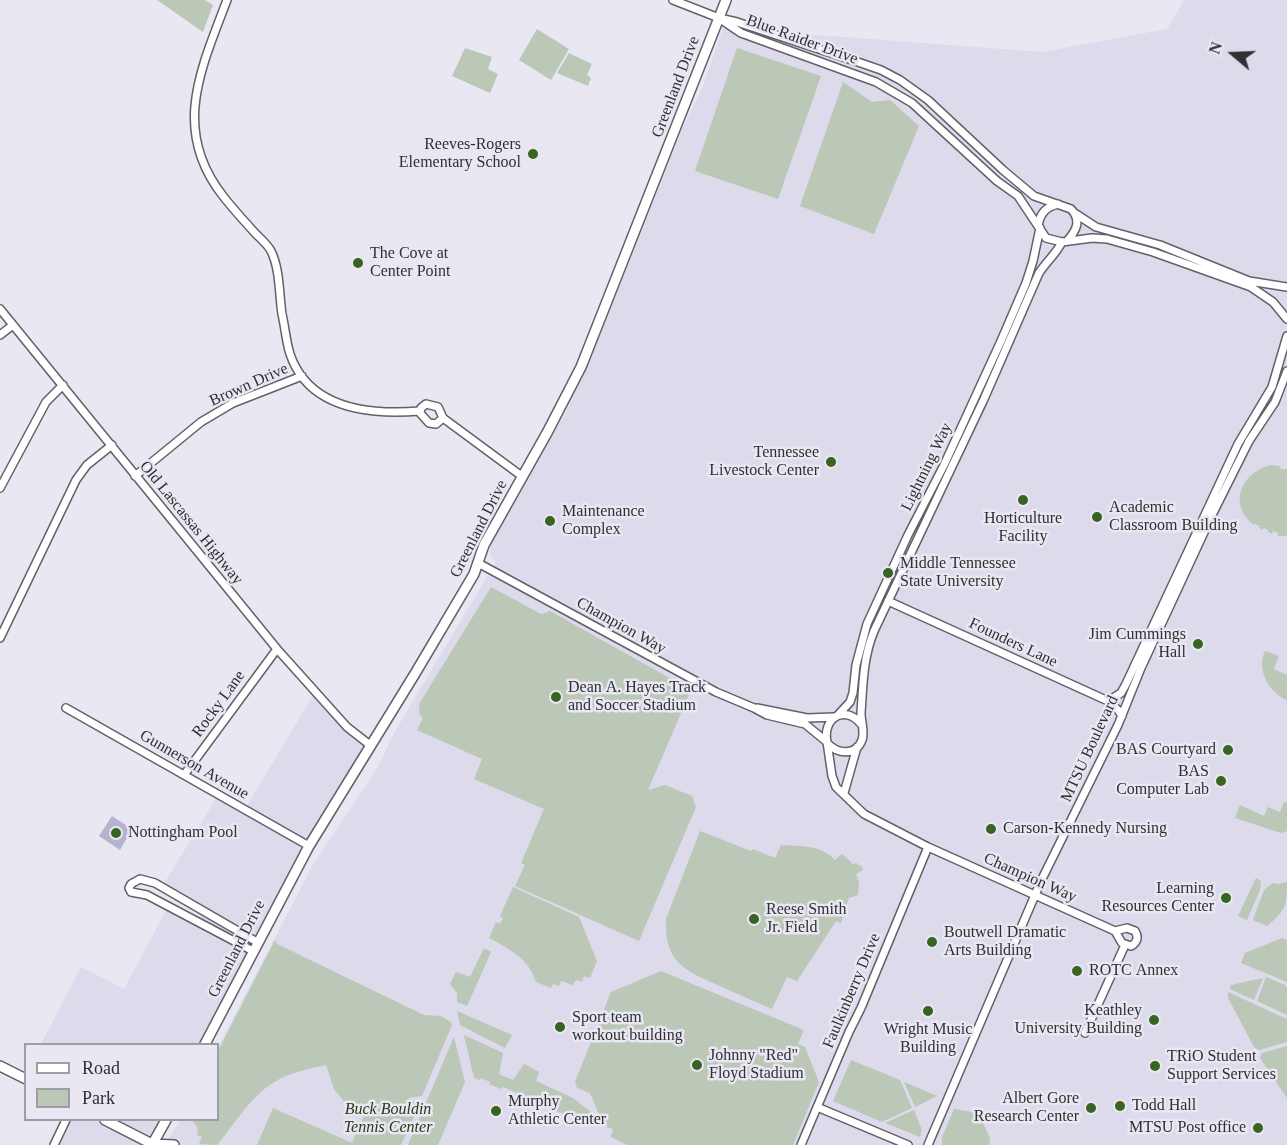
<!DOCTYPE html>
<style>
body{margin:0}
#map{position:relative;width:1287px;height:1145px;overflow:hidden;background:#e8e7f2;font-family:Georgia,serif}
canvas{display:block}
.legend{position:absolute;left:24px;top:1043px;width:195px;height:78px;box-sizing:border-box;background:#e8e7f2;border:2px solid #9e9da6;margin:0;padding:8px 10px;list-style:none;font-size:18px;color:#302f33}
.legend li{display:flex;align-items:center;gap:12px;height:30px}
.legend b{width:30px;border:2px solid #9e9da6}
.north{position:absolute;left:1203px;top:24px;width:60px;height:60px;-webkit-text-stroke:4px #e8e7f2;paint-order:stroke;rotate:289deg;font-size:16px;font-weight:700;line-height:24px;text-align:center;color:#302f33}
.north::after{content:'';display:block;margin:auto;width:21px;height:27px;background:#302f33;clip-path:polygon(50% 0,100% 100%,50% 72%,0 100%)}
</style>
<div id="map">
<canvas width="1287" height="1145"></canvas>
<ul class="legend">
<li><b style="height:8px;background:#fff"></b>Road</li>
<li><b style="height:16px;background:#bbc7b7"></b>Park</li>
</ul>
<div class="north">N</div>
</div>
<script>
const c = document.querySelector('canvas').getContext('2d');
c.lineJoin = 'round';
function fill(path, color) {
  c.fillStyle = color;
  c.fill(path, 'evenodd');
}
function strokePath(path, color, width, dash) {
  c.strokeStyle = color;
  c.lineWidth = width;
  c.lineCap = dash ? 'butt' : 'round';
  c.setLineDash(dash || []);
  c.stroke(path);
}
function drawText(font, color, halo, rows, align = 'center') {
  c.font = font + ' Georgia,serif';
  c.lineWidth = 5;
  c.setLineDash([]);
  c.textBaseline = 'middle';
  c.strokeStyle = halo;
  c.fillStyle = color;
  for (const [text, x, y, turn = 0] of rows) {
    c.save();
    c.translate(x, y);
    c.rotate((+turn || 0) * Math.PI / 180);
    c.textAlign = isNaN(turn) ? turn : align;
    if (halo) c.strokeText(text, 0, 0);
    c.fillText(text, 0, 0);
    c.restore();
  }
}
fill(new Path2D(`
 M1184,0h103v1145h-1122l15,-25h38v-73l95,-182 65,-98 16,-34 102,-171 -6,-6v-10l78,-138 17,-35 98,-246 19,-38 21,-61 319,24 125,-23z
 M315,692l55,53 -61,101 -104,198h-164l40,-77 43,22 44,-82 30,15 5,-11 -41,-24 56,-92 27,14z
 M69,1120h97l-14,25h-96z`), '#dcdaeb');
fill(new Path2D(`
 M157,0h48l8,5 -10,27z
 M537,29l32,20 -18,31 -32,-20z
 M465,48l27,9 -4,12 10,5 -8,19 -38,-17z
 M737,48l84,28 -43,123 -83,-28z
 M569,53l23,11 -5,11 4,3 -3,8 -31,-13z
 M843,82l29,20 18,-2 29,26 -45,108 -74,-28z
 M1271,465l9,1v2l4,2 3,-2v68h-9v-3l-5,-2 -1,3 -4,-2v-2l-4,-2 -2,2 -3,-2 1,-2 -5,-2 -1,1c-27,-21 -12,-53 17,-60z
 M491,587l50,27 9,-3 141,79 -43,100 17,-5 27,11 4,11 -57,134 -124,-55 10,-21 -4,-2 23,-54 -70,-30 8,-20 -65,-29 6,-12 -3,-2 -1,-12z
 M1265,651l14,5 -5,13 13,6v25c-18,-7 -31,-30 -22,-49z
 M1284,802l3,1v28l-6,2 -46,-15 5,-13 24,11 4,-9 12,5z
 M700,831l51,20 2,-2 22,9 6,-13c20,1 40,0 54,15l7,-6 11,10 4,-1 2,3 2,-1 2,5 -7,4 3,9 -1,12 -9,3 -8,25 -5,-2 -39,60 -10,-4 -15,32c-18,-8 -35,-15 -52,-23 -35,-15 -56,-24 -54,-67z
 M1256,878l5,3 -1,9 -13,30 -9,-4z
 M1287,882c0,24 -1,28 -20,44l-14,-6 11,-30 9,-7 5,1z
 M513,887l66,30 18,44 -7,17 -6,-2 -2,6 -6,-2 -3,5 -12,-4 -2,5 -6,-2 -2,4 -15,-6c-7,-24 -27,-33 -47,-44l7,-16 4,2 3,-6 -3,-2z
 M1282,938l5,2v42l-46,-19 4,-10z
 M275,940l2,4 147,71 17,1 10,6 1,3 -30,71 -14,2 12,6 -19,41h-144l16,-37 79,35 17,-39 -18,6 -17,-21 -8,-24c-17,4 -39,8 -53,18 -23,14 -39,42 -56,62l-18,-1 3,-7 -5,-2 1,-7 -6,-8h26v-69z
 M484,948l7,4 -24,54 -10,-4v-9l-7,-9 6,-12 14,5z
 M661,971l143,59 -6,14 7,3 14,35 -26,63h-166l-16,-8 2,-8 -9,-3 -14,-33 -13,-5 -2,-6 36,-90z
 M1266,977l19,8 2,3v27l-30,-14z
 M1263,978l-9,22 -24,-11 1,-4z
 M1228,992l59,27v23l-28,8 -5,-3 -26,-49z
 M457,1011l55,24 -7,13 -45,-23z
 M464,1035l39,18 -4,21 14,6 11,-16 15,8 -3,9 37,17 19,15 -5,10 -57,-22v-2l-27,-12 -2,2 -12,-5 1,-2 -9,-4 -1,2 -6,-2z
 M454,1037l11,45 -27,63h-30z
 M1287,1046v52l-27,-40 2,-5z
 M851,1060l49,20 12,28 -30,14 -49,-21z
 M904,1082l33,14 -22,11z
 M954,1109l24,4 12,25 -1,7h-47v-8z
 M914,1110l8,20 -2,7 -35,-14z`), '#bbc7b7');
fill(new Path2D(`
 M112,816l20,13 -12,21 -21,-14z`), '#b6b3d0');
const street = new Path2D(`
 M227,0c-26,69 -56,130 -4,196 10,13 22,26 33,38 5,5 12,11 15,17 9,18 8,43 11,63 3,13 4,27 8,40 19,56 81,61 130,57
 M673,0l46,18 18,4 118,39 26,9 19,10 28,20 75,70 31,26 37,13c11,12 5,22 -4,32
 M719,18l22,15 135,49 36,21 85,78 21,15 28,42 16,4 30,-4 15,1 46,13 98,35 22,15 14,17
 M1076,214l20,13 64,18 89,36 38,6
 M1038,226c2,-13 8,-19 20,-22
 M0,309l277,340 70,78 23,18
 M0,335l13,-10
 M443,418l-7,6 -7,-1 -9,-10 1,-5 5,-4 12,3 5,11 80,59
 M135,476l66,-54 32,-19 69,-27
 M0,488l46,-86 17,-17
 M478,563l238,129 38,16 13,7 38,9 22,18 5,34 4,11 28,27 64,33 187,84
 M888,601l220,100 10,9 4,6
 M0,638l76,-158 11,-15 25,-20
 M1108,701l13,-8 4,-7 113,-242 34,-57 15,-51
 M66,708l243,138
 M757,708l50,10 27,-1
 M838,715l12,-13 3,-9 3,-28 11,-41 41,-89 36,-70 57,-124 25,-58 7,-22 7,-33
 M827,742c-5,-24 18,-38 34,-18
 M828,744c10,10 28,12 34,-4 3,-8 -1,-18 -1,-27 2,-29 2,-55 13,-82l110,-232 55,-126c7,-11 17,-19 23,-31
 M184,775l93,-126
 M844,793l13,-46
 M1127,928l8,3c4,6 2,12 -4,15l-9,-3 -7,-12z
 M253,951l-106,-56 -16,-3 -2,-4 2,-4 9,-5 15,4 102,59
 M1085,1033l40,-88
 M817,1107l91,38
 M54,1145l12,-25
 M801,1145l48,-113 12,-24 67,-161
 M928,1145l113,-264 77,-156 23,-57 72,-155 36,-72 26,-39 12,-31`);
const secondary = new Path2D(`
 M205,1044l104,-198 107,-174 58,-98 10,-29 64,-114 33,-64 145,-367
 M0,1066l26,13
 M105,1120l49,25
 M153,1144l21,1
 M152,1145l14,-25`);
strokePath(street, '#62616a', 10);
strokePath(secondary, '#62616a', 12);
strokePath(street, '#fff', 7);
strokePath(secondary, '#fff', 9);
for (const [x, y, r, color] of [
 [533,154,6,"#386422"],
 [358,263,6,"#386422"],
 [831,462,6,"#386422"],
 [1023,500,6,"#386422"],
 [1097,517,6,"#386422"],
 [550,521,6,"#386422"],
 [888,573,6,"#386422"],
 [1198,644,6,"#386422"],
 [556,697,6,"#386422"],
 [1228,750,6,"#386422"],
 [1221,781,6,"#386422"],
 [991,829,6,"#386422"],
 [116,833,6,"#386422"],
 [1226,898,6,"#386422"],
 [754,919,6,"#386422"],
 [932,942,6,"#386422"],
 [1077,971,6,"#386422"],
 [928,1011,6,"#386422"],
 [1154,1020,6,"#386422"],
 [560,1027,6,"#386422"],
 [697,1065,6,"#386422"],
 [1155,1066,6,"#386422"],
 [1120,1106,6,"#386422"],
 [1091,1108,6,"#386422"],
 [496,1111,6,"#386422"],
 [1258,1128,6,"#386422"]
]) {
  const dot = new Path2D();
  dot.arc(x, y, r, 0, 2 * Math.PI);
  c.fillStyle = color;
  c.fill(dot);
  strokePath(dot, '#e8e7f2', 2);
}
drawText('16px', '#302f33', '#e8e7f2', [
 ["Blue Raider Drive",802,40,20],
 ["Greenland Drive",676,87,-69],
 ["Brown Drive",249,385,-24],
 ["Lightning Way",927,467,-64],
 ["Old Lascassas Highway",191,523,51],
 ["Greenland Drive",479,529,-63],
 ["Champion Way",621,626,29],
 ["Founders Lane",1013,643,25],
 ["Rocky Lane",219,704,-54],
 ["MTSU Boulevard",1090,749,-65],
 ["Gunnerson Avenue",194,765,30],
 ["Champion Way",1030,878,24],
 ["Greenland Drive",237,949,-63],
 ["Faulkinberry Drive",852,991,-67]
]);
drawText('16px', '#302f33', '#e8e7f2', [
 ["Reeves-Rogers",521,145,"right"],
 ["Elementary School",521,163,"right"],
 ["The Cove at",370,254],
 ["Center Point",370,272],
 ["Tennessee",819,453,"right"],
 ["Livestock Center",819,471,"right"],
 ["Academic",1109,508],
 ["Classroom Building",1109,526],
 ["Maintenance",562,512],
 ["Complex",562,530],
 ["Horticulture",1023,519,"center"],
 ["Facility",1023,537,"center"],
 ["Middle Tennessee",900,564],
 ["State University",900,582],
 ["Jim Cummings",1186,635,"right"],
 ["Hall",1186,653,"right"],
 ["Dean A. Hayes Track",568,688],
 ["and Soccer Stadium",568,706],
 ["BAS Courtyard",1216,750,"right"],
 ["BAS",1209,772,"right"],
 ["Computer Lab",1209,790,"right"],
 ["Carson-Kennedy Nursing",1003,829],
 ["Nottingham Pool",128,833],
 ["Learning",1214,889,"right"],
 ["Resources Center",1214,907,"right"],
 ["Reese Smith",766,910],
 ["Jr. Field",766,928],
 ["Boutwell Dramatic",944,933],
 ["Arts Building",944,951],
 ["ROTC Annex",1089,971],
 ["Keathley",1142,1011,"right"],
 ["University Building",1142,1029,"right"],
 ["Sport team",572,1018],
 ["workout building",572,1036],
 ["Wright Music",928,1030,"center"],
 ["Building",928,1048,"center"],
 ["Johnny \"Red\"",709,1056],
 ["Floyd Stadium",709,1074],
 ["TRiO Student",1167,1057],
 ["Support Services",1167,1075],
 ["Albert Gore",1079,1099,"right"],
 ["Research Center",1079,1117,"right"],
 ["Murphy",508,1102],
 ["Athletic Center",508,1120],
 ["Todd Hall",1132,1106],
 ["MTSU Post office",1246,1128,"right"]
], 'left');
drawText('italic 16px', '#233d17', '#e8e7f2', [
 ["Buck Bouldin",388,1110],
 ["Tennis Center",388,1128]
]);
</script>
